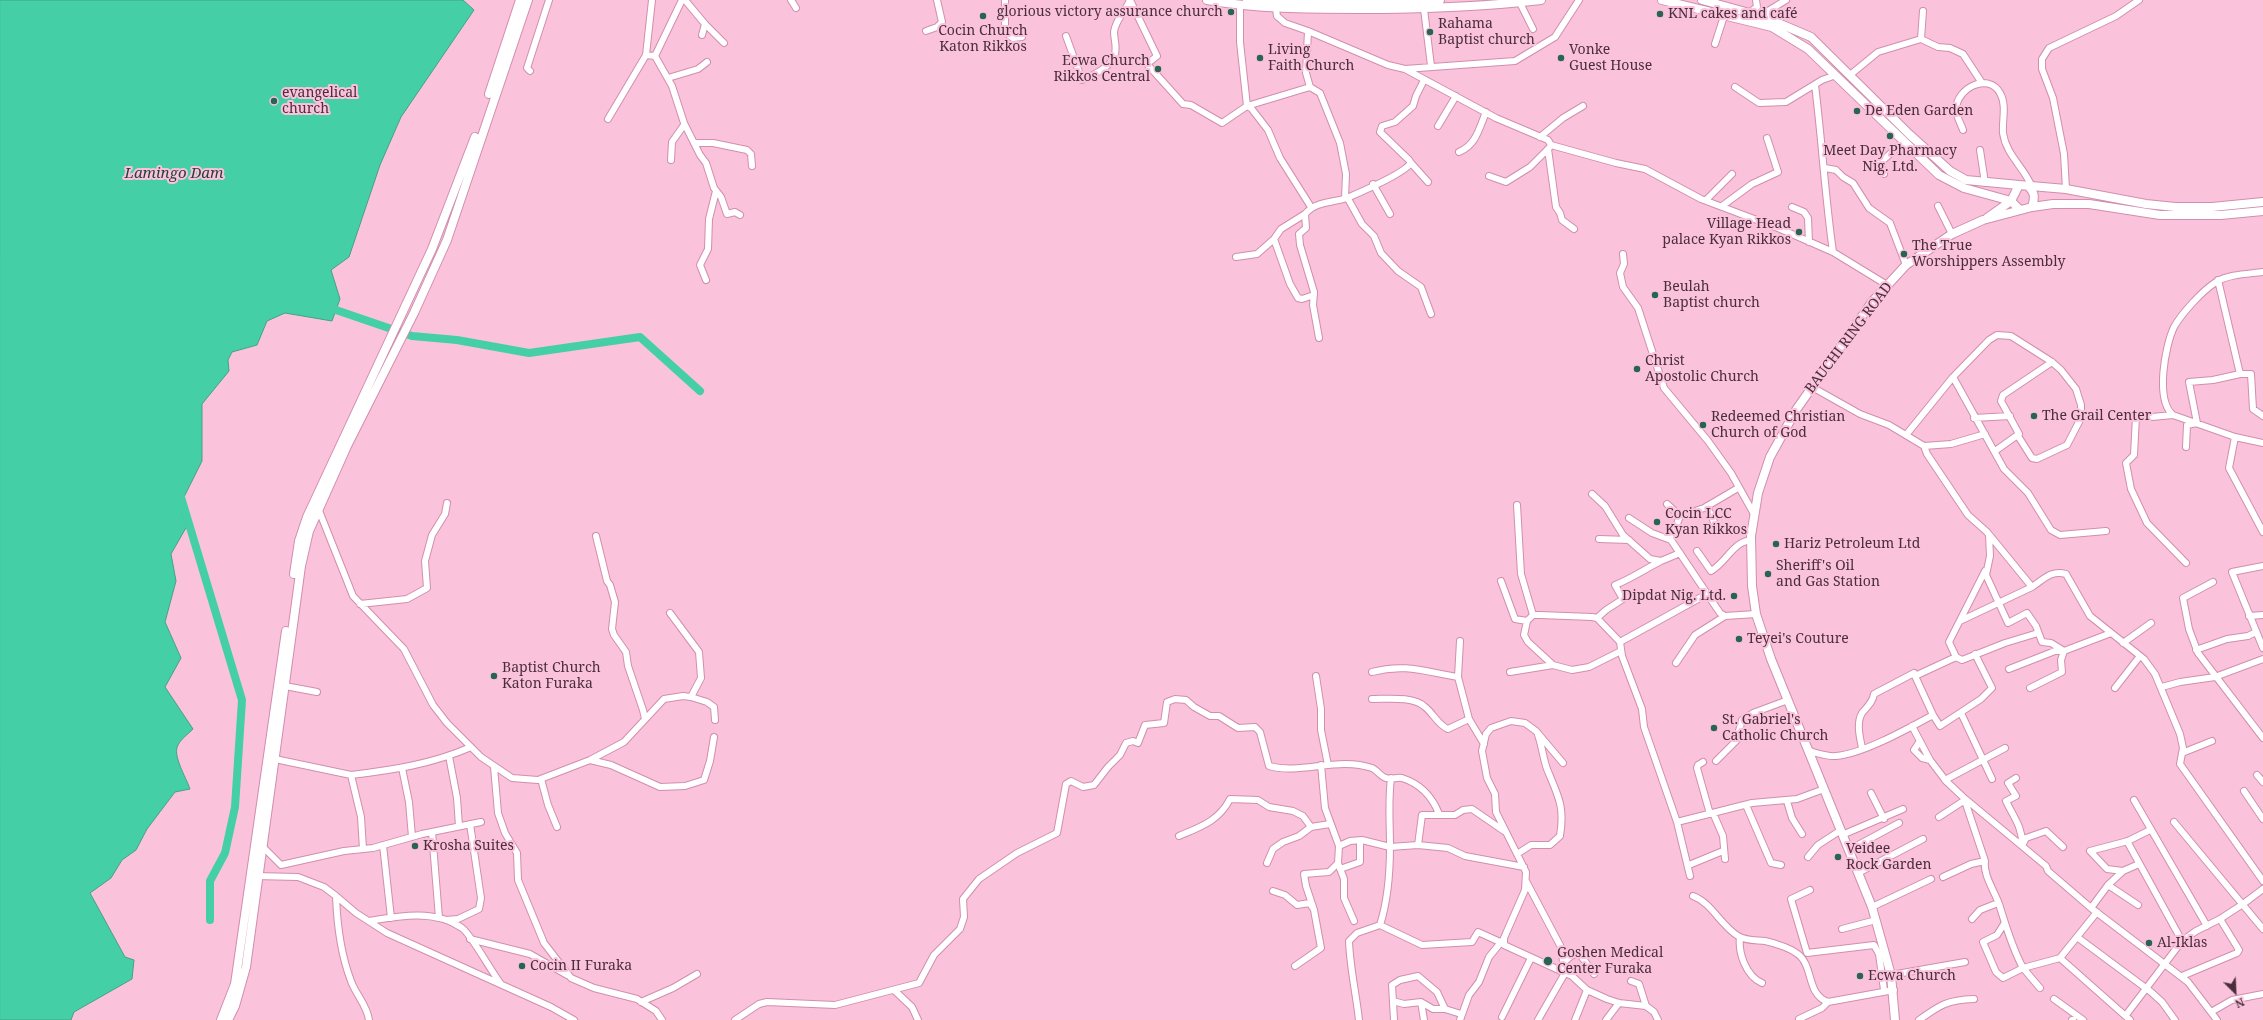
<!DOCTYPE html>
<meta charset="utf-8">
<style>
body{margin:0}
#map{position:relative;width:2263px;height:1020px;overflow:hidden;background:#fbc2dc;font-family:"Noto Serif",serif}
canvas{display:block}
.north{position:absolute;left:2215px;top:972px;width:40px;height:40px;-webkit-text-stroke:3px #fbc2dc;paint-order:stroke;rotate:156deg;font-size:11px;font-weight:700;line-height:16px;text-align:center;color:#4a2e3b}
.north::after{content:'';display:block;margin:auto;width:14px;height:18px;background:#4a2e3b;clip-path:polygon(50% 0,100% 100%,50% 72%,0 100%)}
</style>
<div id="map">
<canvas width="2263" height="1020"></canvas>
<div class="north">N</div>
</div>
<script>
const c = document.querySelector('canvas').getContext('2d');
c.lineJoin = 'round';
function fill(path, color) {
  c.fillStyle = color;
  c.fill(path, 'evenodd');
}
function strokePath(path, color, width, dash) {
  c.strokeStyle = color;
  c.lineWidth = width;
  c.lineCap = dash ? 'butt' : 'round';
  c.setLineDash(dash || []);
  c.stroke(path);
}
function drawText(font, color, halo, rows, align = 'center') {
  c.font = font + ' "Noto Serif",serif';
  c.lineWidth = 4;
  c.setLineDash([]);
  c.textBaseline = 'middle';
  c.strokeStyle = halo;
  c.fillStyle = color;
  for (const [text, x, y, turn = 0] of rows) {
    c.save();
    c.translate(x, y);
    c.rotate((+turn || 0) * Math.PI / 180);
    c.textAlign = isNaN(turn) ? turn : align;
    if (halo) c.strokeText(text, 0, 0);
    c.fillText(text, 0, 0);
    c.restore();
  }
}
const water = new Path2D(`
 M0,0h463l11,10 -73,107 -21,48 -31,92 -18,13 9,29 -8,22 -47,-8 -18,8 -10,24 -25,7 -4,8 1,11 -27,33v57l-19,38 -1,14 5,13 -16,28 5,27 -11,41 16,36 -16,29 28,42c-5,5 -12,10 -15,16 -6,10 8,32 12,44l-15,3 -28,37 -11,21 -14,10 -11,18 -21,15 35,64 9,3 -2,19 -58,33 -3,8h-71z`);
fill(water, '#45cfa7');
strokePath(water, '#469f87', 1);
strokePath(new Path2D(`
 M336,310l76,26 45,4 72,13 111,-16 60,54
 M180,494l62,206 -7,107 -10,46 -15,28v39`), '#45cfa7', 8);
const minor = new Path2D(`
 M685,0l20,24 19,19
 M791,0l5,8
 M1005,0v32l8,6 9,-1
 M1130,0l27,56 -10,8 36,40 8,1 31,18 25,-17 4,2 17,22 12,28 31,49
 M1520,3l13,26
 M1240,5v37l7,64 63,-19
 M1276,9l1,7 8,7 23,8 80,34 17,4 91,49 52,22 3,5 65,18 29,6 56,30 77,29 55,24 54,33
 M1424,9l7,57
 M1749,13l8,-6 -1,-7
 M1764,17l4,-6 18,-11
 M926,31l11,-4 5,-5 -5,-22
 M1308,31l-2,42 4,14 10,6 20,50 6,31 -1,24
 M702,35l3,-11
 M1066,36l16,44c10,-4 28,-13 32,-23 4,-8 0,-17 0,-25 1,-11 11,-21 15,-30
 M1921,39l2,-28
 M1715,44l9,-28
 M646,55l9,1 17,30 12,37 16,32 6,8 8,25 7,9 6,17 8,-2 5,3
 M655,56l27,-56
 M1405,69l110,-8 40,-24 24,-37
 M530,71l-3,-3 22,-68
 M1850,75l28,-23 43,-13 17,8 12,1 13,6 19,29
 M668,78l30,-9 9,-7
 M1815,85c7,56 10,111 18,167
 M1735,87l24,16 27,-1 36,-22 14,-5
 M608,119l38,-64 6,-55
 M1438,126l18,-30
 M1963,130c-2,-6 -7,-14 -7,-21 1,-21 32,-37 44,-16 7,12 2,27 3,40 3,22 21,34 29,54
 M1540,137l23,-19 20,-12
 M694,143h19l34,7 4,4 1,12
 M1548,149l8,58 4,6 2,7 12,9
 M1980,150l5,33
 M1459,152c17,-7 20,-23 27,-40
 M671,160l1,-18 12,-17
 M1411,163l17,19
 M1825,168l11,2 7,7 10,6 16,25 21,15 16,42
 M1884,174l-4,-11 23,-21
 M1489,176l17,6 24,-15 19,-19
 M1373,184l17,30
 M2066,189l-2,-35 -11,-56 -11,-29v-10l7,-11 67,-32 23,-16
 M1347,197l15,27 12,12 7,17 17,18 23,16 10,27
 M1706,200l26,-26
 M1722,206l30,-22 26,-12 -11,-34
 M1938,206l14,28
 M1792,207l12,5 4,6 1,24
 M1274,239l16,45 8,14 4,1 12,-4
 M1623,254l1,10 -4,9 3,14 15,21 26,80 44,53 23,32 23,41
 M1236,257l21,-3 17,-15 7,-10 24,-15
 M2263,272c-15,2 -34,2 -47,10 -14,9 -34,31 -42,45 -9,19 -19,73 -1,88l62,22 28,6
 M706,280l-6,-15 8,-16 1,-30 7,-28
 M2218,280l22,94
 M1319,338l-6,-33 1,-13 -14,-47 -1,-11 7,-6 -1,-14c11,-13 27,-11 42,-16 14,-6 57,-25 64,-35l-2,-3 -29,-28 2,-6 13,-4 18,-16 3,-10 8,-16
 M1953,377l51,92 24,24 23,37 9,5 46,-4
 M1812,387l48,27 29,11 35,21 27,-2 34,-10
 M2173,415l-21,2 -16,-1 -2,39 -8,8 5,26 16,34 39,40
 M1974,418l36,-2
 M1906,435l47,-58 36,-37 8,-5 14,1 41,26 9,8 15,19 5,16v13l-14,27 -30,14 -5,-1 -14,-22
 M2235,437l-6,31 34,64
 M1924,446l3,8 41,61 19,17 45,55c12,-8 19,-17 34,-13l24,42 54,43 11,15 25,60 3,14 -3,16 83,117
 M2186,447l1,-22 10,-2 -8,-41 24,-2 27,-6h11l2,35 10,7
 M1995,451l24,-17 -18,-33 2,-6 49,-33
 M1592,494l13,12 18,29 27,24 11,2 19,-8
 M1667,504l13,12 24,-8 34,-20
 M1517,505l4,69 12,41
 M1707,506l7,16
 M318,508l35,88 51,53 29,56 14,18 34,34 31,21 26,2 52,-20 34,-18 40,-43 19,-3 8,1 16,5 7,5 1,13
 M1629,518l23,15 19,7 49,73 5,3 31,-2
 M1989,535l1,21 -4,19 22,48 19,-10 9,13 6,16 9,1 13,8 47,-18
 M596,536l11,45 3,4 5,17 -3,27 2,6 12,17 2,14 15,44 2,9
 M1599,539l30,1
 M1671,540l9,-24
 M1697,551l14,20c16,-9 22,-30 41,-31
 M2263,566l-31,6 31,76
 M1985,571l-36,71 7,15 6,3 43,-17 33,-10
 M1501,581l14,38 12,2 6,-6h7l52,2 5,1 23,24 2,14 20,53 2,18 33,95 13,54
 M2213,582l-30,16 6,31 9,24 65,85
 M360,604l47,-5 20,-11 -2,-27 7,-26 13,-21 2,-11
 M670,613l29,39 2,26 -10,19
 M2249,616l14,-1
 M1597,618l9,-8 17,-11 -8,-14c16,-6 30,-16 46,-24
 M1527,621l-3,14 4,7 25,23
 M1960,621l72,-34
 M1460,641l-2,36 11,42
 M1620,642l87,-48
 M2123,643l28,-20
 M2196,650l31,-11 21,-3 8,-4
 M1676,663l19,-28 30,-19
 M2009,669l46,-18h9l-3,9 1,12 -32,16
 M1372,672c33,-9 54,0 86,5
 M1510,672l43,-7 19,5 17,-3 32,-16
 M1316,676l5,33v21l7,35
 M285,686l32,6
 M2162,687l18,-5 35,-5 48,-18
 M2115,688l25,-32
 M1372,699c15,0 42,-3 53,8 9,7 12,17 23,22l21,-10 15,25
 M1961,713l31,66
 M1933,715l7,11 41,-27 11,-11 -17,-34
 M1912,726l18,34
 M1920,741l-6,9 8,8 8,2 16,21 17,16 83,69 2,5 43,37 97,74 29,38
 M1862,748c-2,-10 -6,-25 0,-35 5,-6 11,-11 12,-19l40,-21 1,3
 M1809,751c8,2 19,6 27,5 27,-2 73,-28 97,-41l-18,-39 41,-19
 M2182,753l30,-12
 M449,756l8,42 2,28
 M275,759l76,16 10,42 2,32
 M590,760l21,5 49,22 25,-1 19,-6 6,-19 4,-24
 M1716,761l20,-20 6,-21 11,-7 35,-13
 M1703,762l-5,3 -1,3 13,46
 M1563,763l-27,-32 -11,-8 -14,-2 -20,7 -5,6 -4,17 5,27 8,16 1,18 30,60 -1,18 -21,48v7l68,31 15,14 20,9 12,4 27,3 8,6 4,8
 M494,767l4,46 7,20 12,20 1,27 26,63 27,35 23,10 43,11 19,12 6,9
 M402,768l7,34 3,35
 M351,775c42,-5 81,-11 120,-28
 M2257,775l6,7
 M2016,778l-8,5 8,13 -10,5c7,15 17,27 16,44
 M541,779l7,26 9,22
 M1945,780l60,-32
 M2244,791l19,28
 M1871,793l13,26
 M1964,798l21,63c-2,14 9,29 14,43 7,22 13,44 24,64l37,-10 37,-46
 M2134,800l73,126
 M1787,801l5,17 10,16
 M1746,805l25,58 10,2
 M1713,813l10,23 2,23
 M1939,817l26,-17
 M1677,822l75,-19 45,-4 27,-10
 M2174,822l89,107
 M432,832l7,86
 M1842,835l61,-26
 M1179,836c21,-9 40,-15 51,-37l28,1 11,7 24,4 10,5 8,11
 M2127,841l55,100
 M2023,844l3,-6 20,-7 17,16
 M383,845l8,73
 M1418,845l4,-30h33l8,-5 9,-1 32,22
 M262,846l19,19 63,-14 29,-3 49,-14 59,-12
 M1339,846l11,-5 12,-1 28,7 28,-2 30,3 17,8 59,11
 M1849,850l50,-27
 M1517,854l14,-9h19l10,-9c5,-30 -2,-40 -13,-67 -4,-11 -5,-23 -9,-34
 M1808,857l10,-12 23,-15
 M1267,863l6,-14 10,-7 16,-6 12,-9 19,-3
 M1338,863l6,16v19l10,23
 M1689,865l34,-14
 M1340,869l20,-7v-21
 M2123,871l-16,-2 -17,-18 38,-10 22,-11
 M1858,873l65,-34
 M255,876l43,1 26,10 12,9c1,28 5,59 15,85 5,14 16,24 18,39
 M1943,877l28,-13 14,-3
 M1526,881l36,68 1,14 -3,8
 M2108,885l15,-14 16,-7
 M1810,890l-19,9 16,54 67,-8 5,9 5,36
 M1273,891l12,4 12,10 13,-2 2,4
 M336,896l20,17 31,20 164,74 23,13
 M1693,896c19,7 27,29 45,40 8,5 18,4 27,5 10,2 29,8 36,16 12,12 6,37 27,45l66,-12
 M1872,907l59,-28
 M2091,908l17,-23 30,20
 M1972,919l8,-9 18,-7
 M446,920l12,-1 21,-10 2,-11 -11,-74
 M369,921c30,-5 66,-12 93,7 9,6 30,45 39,56
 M2004,924l-7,11 -14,7 13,30 7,6 20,-10 17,20
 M1380,925l42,20 50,-3 6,-10 22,10
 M1842,929l34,-9
 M1740,937c-2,16 6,39 22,46
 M2077,937l74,55 11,10 13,18
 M470,939l60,15 37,21
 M2060,958l70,62
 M1563,963l8,-7 8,-3 15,21
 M1295,966l26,-18 -7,-38 -8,-24 -2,-12 25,-2 9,-9 1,-17 -14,-38 -4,-43
 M1891,975l74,-13
 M2182,976l55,-23 2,-3 -19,-31
 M1631,981l8,3 7,22
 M894,990l18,17 6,13
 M2054,999l29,21
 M1393,1001l11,3 17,-2 12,7h12l16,5
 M641,1002l32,-14 24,-14
 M1421,1002l3,18
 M2211,1012l21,-12 31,-6
 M2126,1015l56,-74 14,-10 24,-12 23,-15 20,-15
 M1502,1017l29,-59
 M1799,1019l23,-11 6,-6
 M735,1020l24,-16 8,-2 68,3 84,-22 15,-28 26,-26 4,-12 -1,-18 16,-20 38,-26 40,-20 9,-49 5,-3 12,6 11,-2 14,-18 12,-12 6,-12 7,-2 5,2 7,-18 19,-2 3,-21 8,-3 11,1 8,7 16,9h9l19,12 17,-1 5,5 9,34c32,9 69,-10 103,2 5,2 9,9 14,10 5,2 11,-1 16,0 19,6 30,18 37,36
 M1359,1020c-3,-27 -9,-52 -10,-79l8,-8 23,-8c8,-25 10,-53 10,-79 0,-23 -2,-45 1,-68
 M1394,1020l-2,-35 8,-5 18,-4 19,16 8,17
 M1460,1020l9,-25 10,-13 10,-25 13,-16
 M1538,1020l27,-47
 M1575,1020l12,-30
 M1606,1020l13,-17
 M1919,1020c21,-15 28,-20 55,-21
 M2072,1020h1`);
const major = new Path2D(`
 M1207,0c51,9 101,9 152,9 61,0 121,-2 182,-9
 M1247,0l31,4 162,-4
 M1662,0l110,27 36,22 131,126 25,13 47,13 9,9
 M1702,0l62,17 47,20 98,97 41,37 16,9 53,5
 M489,94l31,-94
 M2028,186c7,7 7,11 4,21
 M1987,218l24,-17 8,-16 47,4 80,15 29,3h37l51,-5
 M294,574l5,-33 8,-24 125,-268 43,-112
 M221,1020l14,-36 51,-353
 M228,1020l7,-14 11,-39 47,-342 8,-59 8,-35 38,-85 67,-133 33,-73 81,-240
 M1895,1020l-4,-45 -19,-68 -101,-248 -15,-45 -4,-28 -1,-50 7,-43 12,-36 26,-47 76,-108 34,-37 46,-31 31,-14 49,-13 21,-3h36l71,11h61l42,-4`);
strokePath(minor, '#d18eae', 8);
strokePath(major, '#d18eae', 10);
strokePath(minor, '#fff', 6);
strokePath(major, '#fff', 8);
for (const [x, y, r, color] of [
 [1231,12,4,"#276552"],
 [1660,14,4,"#276552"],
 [983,16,4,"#276552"],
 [1430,32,4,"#276552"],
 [1260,58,4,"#276552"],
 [1561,58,4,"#276552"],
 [1158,69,4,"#276552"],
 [274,101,4,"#276552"],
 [1857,111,4,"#276552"],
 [1890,136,4,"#276552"],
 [1799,232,4,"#276552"],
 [1904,254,4,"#276552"],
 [1655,295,4,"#276552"],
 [1637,369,4,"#276552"],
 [2034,416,4,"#276552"],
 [1703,425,4,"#276552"],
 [1657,522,4,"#276552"],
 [1776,544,4,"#276552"],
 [1768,574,4,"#276552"],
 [1734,596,4,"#276552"],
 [1739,639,4,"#276552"],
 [494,676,4,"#276552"],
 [1714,728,4,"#276552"],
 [415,846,4,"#276552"],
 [1838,857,4,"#276552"],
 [2149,943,4,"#276552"],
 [1548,961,5,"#276552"],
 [522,966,4,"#276552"],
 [1860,976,4,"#276552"]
]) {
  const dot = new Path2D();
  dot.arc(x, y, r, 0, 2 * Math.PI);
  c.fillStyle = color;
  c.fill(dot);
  strokePath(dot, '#fbc2dc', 1.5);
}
drawText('14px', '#4a2e3b', '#fbc2dc', [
 ["glorious victory assurance church",1223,12,"right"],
 ["KNL cakes and café",1668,14],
 ["Rahama",1438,24],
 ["Baptist church",1438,40],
 ["Cocin Church",983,31,"center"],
 ["Katon Rikkos",983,47,"center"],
 ["Living",1268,50],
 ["Faith Church",1268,66],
 ["Vonke",1569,50],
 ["Guest House",1569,66],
 ["Ecwa Church",1150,61,"right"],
 ["Rikkos Central",1150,77,"right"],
 ["evangelical",282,93],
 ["church",282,109],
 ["De Eden Garden",1865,111],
 ["Meet Day Pharmacy",1890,151,"center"],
 ["Nig. Ltd.",1890,167,"center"],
 ["Village Head",1791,224,"right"],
 ["palace Kyan Rikkos",1791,240,"right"],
 ["The True",1912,246],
 ["Worshippers Assembly",1912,262],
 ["Beulah",1663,287],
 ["Baptist church",1663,303],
 ["Christ",1645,361],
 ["Apostolic Church",1645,377],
 ["The Grail Center",2042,416],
 ["Redeemed Christian",1711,417],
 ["Church of God",1711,433],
 ["Cocin LCC",1665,514],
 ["Kyan Rikkos",1665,530],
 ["Hariz Petroleum Ltd",1784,544],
 ["Sheriff's Oil",1776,566],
 ["and Gas Station",1776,582],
 ["Dipdat Nig. Ltd.",1726,596,"right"],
 ["Teyei's Couture",1747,639],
 ["Baptist Church",502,668],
 ["Katon Furaka",502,684],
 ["St. Gabriel's",1722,720],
 ["Catholic Church",1722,736],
 ["Krosha Suites",423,846],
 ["Veidee",1846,849],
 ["Rock Garden",1846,865],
 ["Al-Iklas",2157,943],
 ["Goshen Medical",1557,953],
 ["Center Furaka",1557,969],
 ["Cocin II Furaka",530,966],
 ["Ecwa Church",1868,976]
], 'left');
drawText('14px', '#4a2e3b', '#fbc2dc', [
 ["BAUCHI RING ROAD",1849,338,-53]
]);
drawText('italic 15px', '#254137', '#fbc2dc', [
 ["Lamingo Dam",174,174]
]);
</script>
